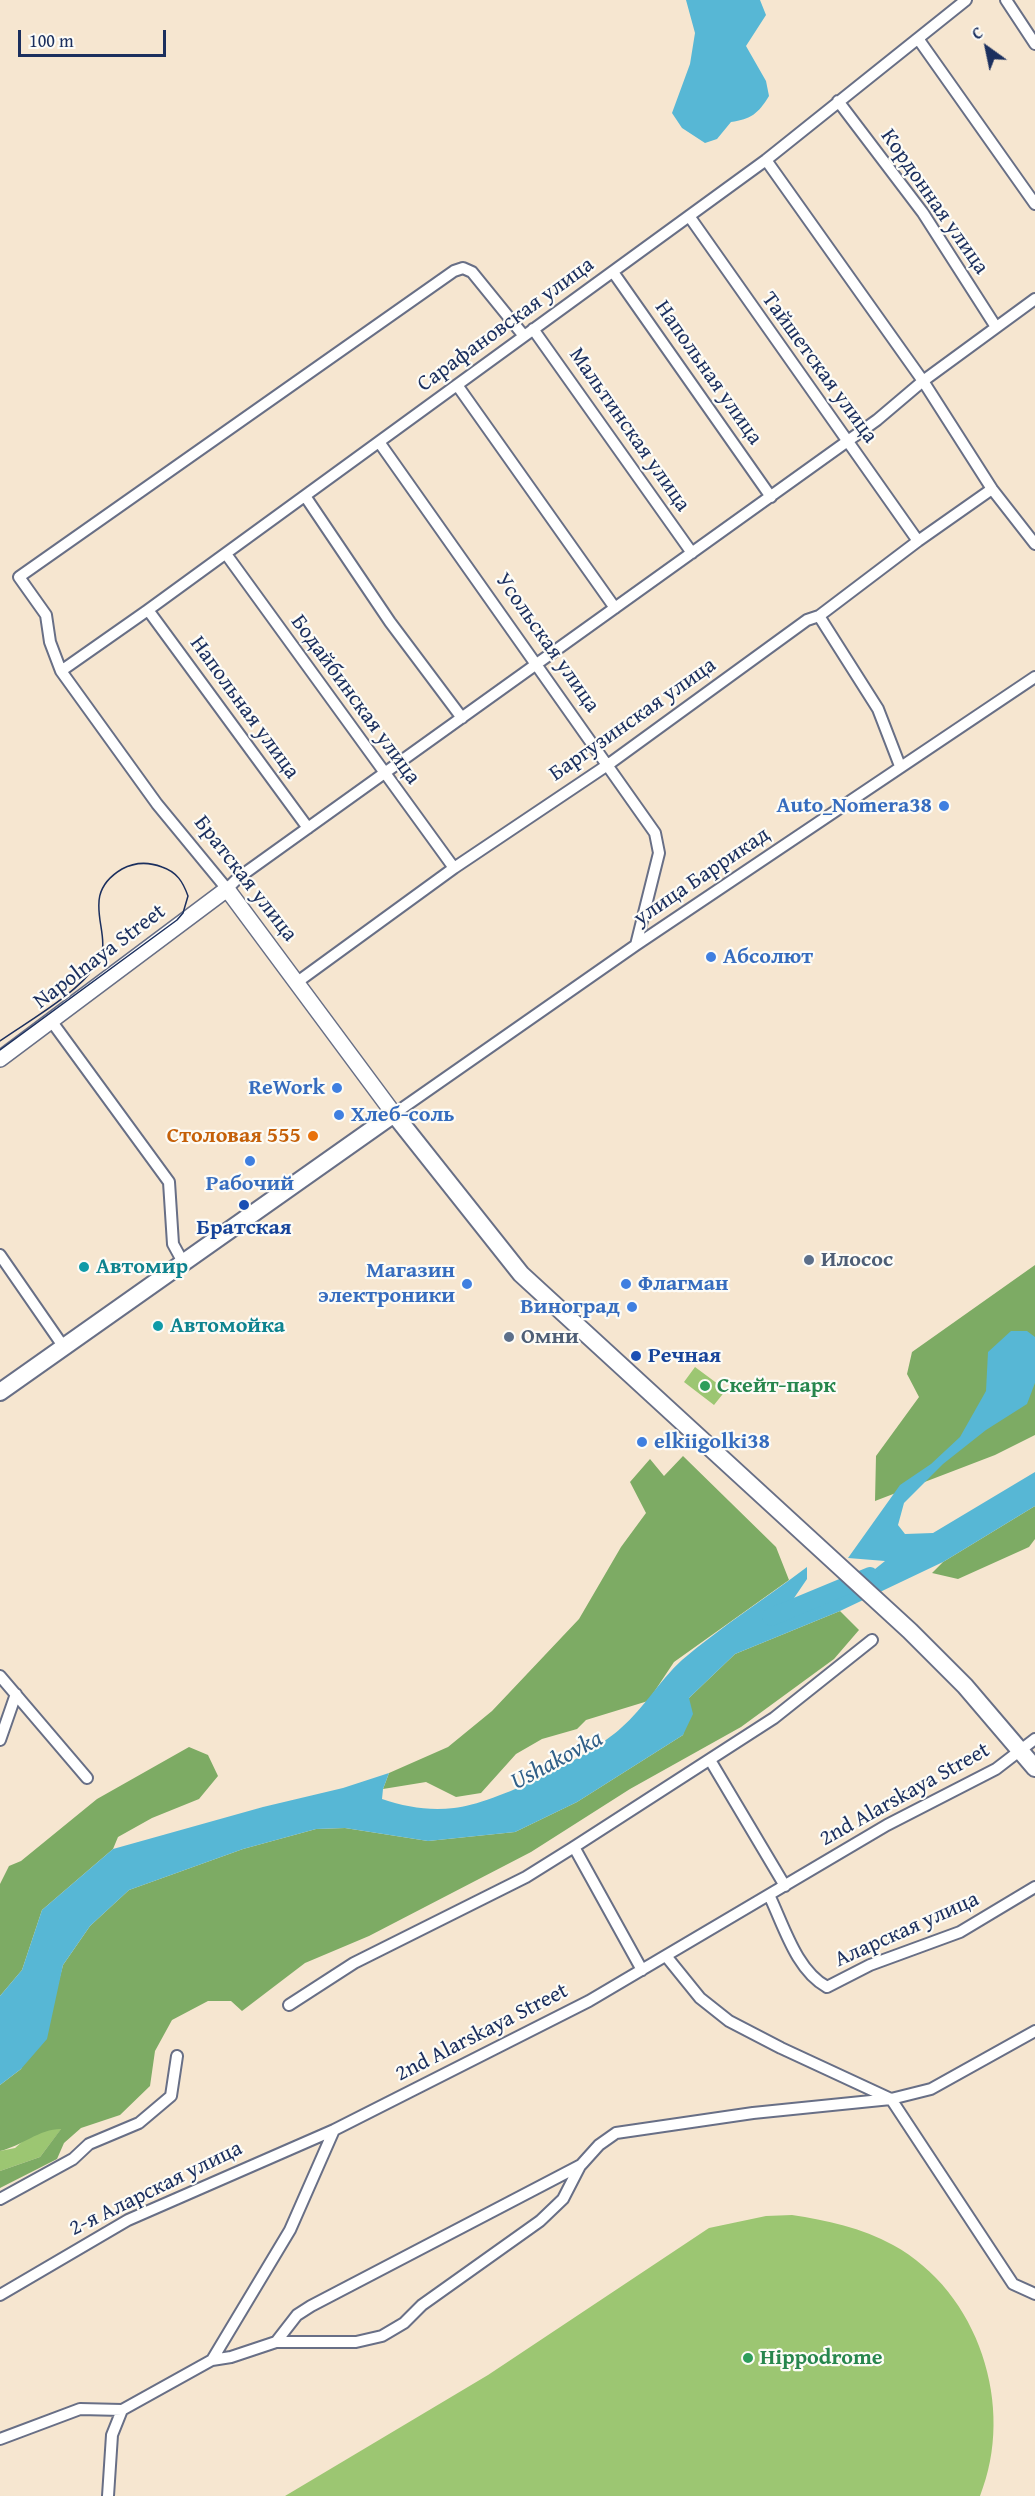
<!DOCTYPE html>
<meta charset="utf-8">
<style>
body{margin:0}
#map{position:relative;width:1035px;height:2496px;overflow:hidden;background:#f6e6d0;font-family:"Gentium Book Plus",serif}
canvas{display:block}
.north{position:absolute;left:957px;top:18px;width:60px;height:60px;-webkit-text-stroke:4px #fdfcf7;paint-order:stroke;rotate:327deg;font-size:16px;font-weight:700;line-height:24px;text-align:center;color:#1b2f5e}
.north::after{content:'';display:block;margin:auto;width:21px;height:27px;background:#1b2f5e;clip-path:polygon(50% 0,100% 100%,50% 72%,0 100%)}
.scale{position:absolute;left:18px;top:30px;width:148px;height:27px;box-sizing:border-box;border:3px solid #1b2f5e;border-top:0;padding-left:8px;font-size:18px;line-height:21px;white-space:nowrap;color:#1b2f5e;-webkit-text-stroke:4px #fdfcf7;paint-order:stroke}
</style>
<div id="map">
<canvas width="1035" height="2496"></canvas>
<div class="north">С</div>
<div class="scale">100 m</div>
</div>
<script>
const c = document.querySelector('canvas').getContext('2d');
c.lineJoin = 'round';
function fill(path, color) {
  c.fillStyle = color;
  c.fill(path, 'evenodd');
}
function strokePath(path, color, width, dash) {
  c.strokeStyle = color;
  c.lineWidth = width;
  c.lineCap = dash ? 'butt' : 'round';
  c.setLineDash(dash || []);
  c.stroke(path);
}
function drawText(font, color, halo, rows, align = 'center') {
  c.font = font + ' "Gentium Book Plus",serif';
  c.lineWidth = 4.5;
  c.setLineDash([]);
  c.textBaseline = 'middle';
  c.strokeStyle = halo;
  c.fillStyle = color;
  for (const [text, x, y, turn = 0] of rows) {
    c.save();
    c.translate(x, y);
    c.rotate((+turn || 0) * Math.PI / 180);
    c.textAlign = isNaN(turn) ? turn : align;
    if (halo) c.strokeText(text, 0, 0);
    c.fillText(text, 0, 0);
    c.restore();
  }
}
fill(new Path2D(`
 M695,1367l31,23 -12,15 -30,-23z
 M86,2086l-24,42 -22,29 -40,14v-20l15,-3z
 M792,2215c34,5 70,13 101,30 86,47 123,162 87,251h-695l203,-121 221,-147 57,-12z`), '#9cc672');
fill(new Path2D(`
 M1035,1265v170l-40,20 -120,46 1,-45 43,-59 -12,-23 5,-22z
 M683,1456l93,91 13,33 -115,82 -26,39 -62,19 -9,9 -35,10 -26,15 -35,39 -25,4 -30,-15 -43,7 6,-16 59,-26 44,-36 87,-92 42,-72 25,-34 -16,-31 20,-23 14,17z
 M1035,1506v33l-6,8 -71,32 -26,-6 11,-11z
 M840,1611l19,19 -25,29 -93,68 -111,62 -99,63 -162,84 -64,27 -63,48 -11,-10h-23l-36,19 -17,31 -5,35 -30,29 -39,13 -17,15 -7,16 -57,29v-17l40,-14 21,-28c-22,0 -39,17 -61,22v-66l21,-16 35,-77 7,-27 27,-39 39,-36 114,-41 73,-20 29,-1 83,13 87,-9 62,-30 106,-67 6,-37 46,-44z
 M189,1747l19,8 10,21 -19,23 -47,19 -34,19 -5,12 -71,61 -20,60 -22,26v-112l9,-18 12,-5 76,-62z`), '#7dab64');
fill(new Path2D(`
 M686,0h74l6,15 -20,31 20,35 3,15c-11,18 -18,23 -38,26l-14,17 -12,4 -23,-15 -10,-15 18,-49 5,-31z
 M1011,1331h16l8,6v46l-8,21 -41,26 -43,34 -39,39 -6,22 7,9 28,-1 102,-61v34l-92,56 -103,49 -105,43 -46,44 4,16 -10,21 -106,67 -62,30 -87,9 -83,-13 -29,1 -73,20 -114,41 -39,36 -27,39 -16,74 -26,30 -21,16v-89l22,-26 20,-60 71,-61 150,-42 80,-19 46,-15 -6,16 -1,10c24,8 47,12 72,9 41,-4 137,-52 167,-80 23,-20 39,-48 61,-68 40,-34 83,-61 125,-93v12l-15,22 2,14 55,-25 36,-29 -37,-3 52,-73 31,-21 29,-27 26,-46 2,-39z`), '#57b7d5');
strokePath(new Path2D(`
 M771,1617l99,-41`), '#57b7d5', 18);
const street = new Path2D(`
 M1006,0l29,44
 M919,40l116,164
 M838,101l85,112 73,114
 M766,160l157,221 69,108 43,55
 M689,216l229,325
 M613,272l158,225
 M533,329l159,224
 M524,336l-52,-64 -9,-4 -9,3 -435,306 27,38 4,27 11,29 96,133 70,85 11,-11 639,-458 46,-39 112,-82
 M457,385l158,223
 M379,442l276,391 4,20 -23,92
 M305,496l85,126 72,96
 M226,554l228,314
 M148,610l160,218
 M819,616l59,93 22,57
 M61,671l87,-61 618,-450 200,-160
 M296,983l158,-115 155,-104 198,-144 12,-4 99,-75 74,-52
 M52,1022l117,160 4,62 11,20
 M394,1114l242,-169 399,-268
 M0,1255l63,91
 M0,1676l87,102
 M0,1740l16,-46
 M710,1760l75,126
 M574,1847l68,123
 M769,1895c15,31 27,75 58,92l43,-22 90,-33 75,-45
 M666,1956l34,42 29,23 52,27 110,51 122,185 22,10
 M289,2005l65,-42 172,-86 48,-30 200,-129 98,-78
 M0,2199l73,-40 16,-15 50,-21 32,-27 6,-40
 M0,2295l128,-75 206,-90 255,-129 298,-176 109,-56 39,-30
 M276,2342l21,-27 14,-9 270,-141 18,-20 17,-12 137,-20 138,-14 40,-10 104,-58
 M212,2360l19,-3 45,-15h80l26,-6 22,-13 18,-18 118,-84 23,-22 17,-33
 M0,2439l80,-30 42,1
 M108,2496l4,-61 10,-25 90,-50 78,-130 44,-100`);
const secondary = new Path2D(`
 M0,1059l227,-170 167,225`);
const primary = new Path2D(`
 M0,1392l394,-278 127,160 389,357 55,55 70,82`);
strokePath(street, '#686f86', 14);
strokePath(secondary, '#686f86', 18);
strokePath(primary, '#686f86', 20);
strokePath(street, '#fff', 10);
strokePath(secondary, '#fff', 15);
strokePath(primary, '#fff', 16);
strokePath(new Path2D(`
 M0,1041c30,-21 77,-47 97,-77 20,-29 -22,-67 25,-95 13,-7 27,-7 40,-2 15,5 21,15 26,29l-5,17 -6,7 -177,130`), '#1b2f5e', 1.5);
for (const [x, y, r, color] of [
 [944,806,6,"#3f7fe0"],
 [711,957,6,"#3f7fe0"],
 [337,1088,6,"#3f7fe0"],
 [339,1115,6,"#3f7fe0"],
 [313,1136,6,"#e8710a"],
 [250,1161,6,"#3f7fe0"],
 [244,1205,6,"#1a4fb4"],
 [809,1260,6,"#5c6f8a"],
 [84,1267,6,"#0f9aa8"],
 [467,1284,6,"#3f7fe0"],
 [626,1284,6,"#3f7fe0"],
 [632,1307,6,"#3f7fe0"],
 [158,1326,6,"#0f9aa8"],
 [509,1337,6,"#5c6f8a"],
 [636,1356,6,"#1a4fb4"],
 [705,1386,6,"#2e9e5b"],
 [642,1442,6,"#3f7fe0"],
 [748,2358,6,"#2e9e5b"]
]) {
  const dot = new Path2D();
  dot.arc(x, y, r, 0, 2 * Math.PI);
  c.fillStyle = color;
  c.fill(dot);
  strokePath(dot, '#fdfcf7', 2);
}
drawText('22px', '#1b2f5e', '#fdfcf7', [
 ["Кордонная улица",934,202,55],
 ["Сарафановская улица",506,325,-36],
 ["Тайшетская улица",819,368,54],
 ["Напольная улица",708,373,55],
 ["Мальтинская улица",629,430,55],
 ["Усольская улица",547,643,55],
 ["Бодайбинская улица",355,700,54],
 ["Напольная улица",244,708,54],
 ["Баргузинская улица",633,720,-35],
 ["улица Баррикад",702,877,-34],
 ["Братская улица",245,879,52],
 ["Napolnaya Street",100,957,-37],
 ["2nd Alarskaya Street",905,1795,-29],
 ["Аларская улица",907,1930,-24],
 ["2nd Alarskaya Street",482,2033,-27],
 ["2-я Аларская улица",156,2189,-26]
]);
drawText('bold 22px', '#366cbe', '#fdfcf7', [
 ["Auto_Nomera38",932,806],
 ["Абсолют",723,957,"left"],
 ["ReWork",325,1088],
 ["Хлеб-соль",351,1115,"left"],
 ["Рабочий",250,1184,"center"],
 ["Магазин",455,1271],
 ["электроники",455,1296],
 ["Флагман",638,1284,"left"],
 ["Виноград",620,1307],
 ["elkiigolki38",654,1442,"left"]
], 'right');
drawText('bold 22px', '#c56008', '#fdfcf7', [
 ["Столовая 555",301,1136]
], 'right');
drawText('bold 22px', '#164399', '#fdfcf7', [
 ["Братская",244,1228],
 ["Речная",648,1356,"left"]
]);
drawText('bold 22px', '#4e5e75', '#fdfcf7', [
 ["Илосос",821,1260],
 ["Омни",521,1337]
], 'left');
drawText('bold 22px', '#0d838f', '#fdfcf7', [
 ["Автомир",96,1267],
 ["Автомойка",170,1326]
], 'left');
drawText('bold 22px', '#27864d', '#fdfcf7', [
 ["Скейт-парк",717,1386],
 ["Hippodrome",760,2358]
], 'left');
drawText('italic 24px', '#305f88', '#fdfcf7', [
 ["Ushakovka",557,1761,-28]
]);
</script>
